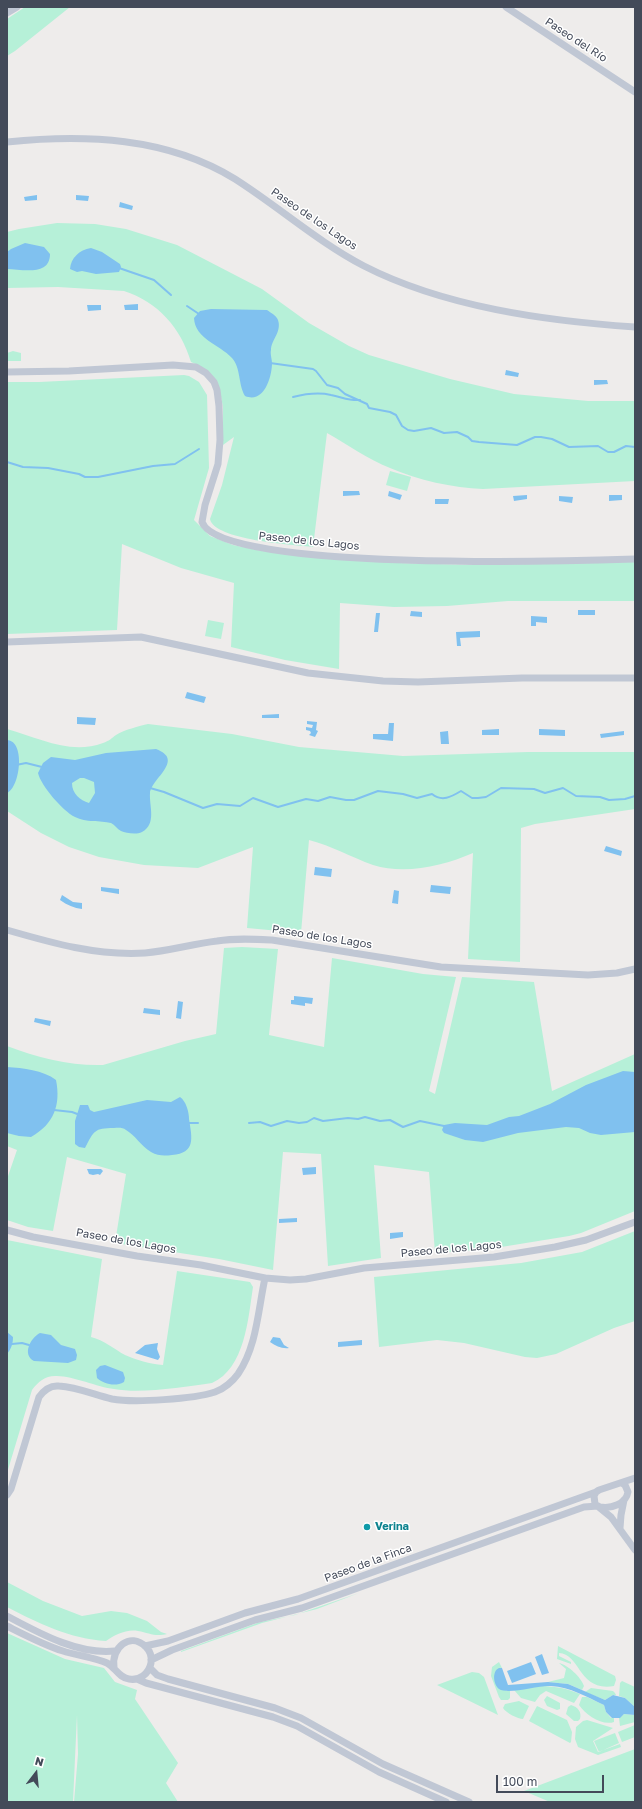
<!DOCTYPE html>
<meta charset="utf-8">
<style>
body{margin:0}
#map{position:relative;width:642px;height:1809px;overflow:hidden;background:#eeeceb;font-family:"Golos Text",sans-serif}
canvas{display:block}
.frame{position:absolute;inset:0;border:8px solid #434a59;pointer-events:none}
.north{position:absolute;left:16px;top:1753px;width:40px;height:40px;-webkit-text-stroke:3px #fff;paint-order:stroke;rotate:16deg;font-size:11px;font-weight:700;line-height:16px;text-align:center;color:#434a59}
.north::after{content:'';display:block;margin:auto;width:14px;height:18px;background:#434a59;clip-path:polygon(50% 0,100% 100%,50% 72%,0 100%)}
.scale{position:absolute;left:496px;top:1775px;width:108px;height:18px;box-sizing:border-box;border:2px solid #434a59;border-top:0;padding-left:5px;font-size:12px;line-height:14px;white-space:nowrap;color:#434a59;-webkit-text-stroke:3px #fff;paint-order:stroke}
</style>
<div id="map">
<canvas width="642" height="1809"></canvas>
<div class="frame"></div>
<div class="north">N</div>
<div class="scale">100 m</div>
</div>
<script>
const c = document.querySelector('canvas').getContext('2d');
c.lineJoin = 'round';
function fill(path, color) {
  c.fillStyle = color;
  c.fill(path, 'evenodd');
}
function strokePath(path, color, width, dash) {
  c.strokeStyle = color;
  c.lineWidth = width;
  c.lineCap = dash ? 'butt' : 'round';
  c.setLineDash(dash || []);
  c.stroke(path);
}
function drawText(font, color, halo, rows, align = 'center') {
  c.font = font + ' "Golos Text",sans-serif';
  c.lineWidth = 3;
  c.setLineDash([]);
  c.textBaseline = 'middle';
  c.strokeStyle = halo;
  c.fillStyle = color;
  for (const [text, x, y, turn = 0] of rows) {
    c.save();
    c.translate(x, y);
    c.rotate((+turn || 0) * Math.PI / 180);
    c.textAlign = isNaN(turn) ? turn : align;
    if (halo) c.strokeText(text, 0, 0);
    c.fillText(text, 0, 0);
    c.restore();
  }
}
fill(new Path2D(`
 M25,7h45l-55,44 -8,5v-37z
 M57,223l38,1 31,5 51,16 85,44 47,34 40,23 20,9 81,24 64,15 74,7h47v80l-152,8c-30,-1 -65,-9 -93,-21 -22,-9 -42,-23 -63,-35l-14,114c-19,-2 -99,-7 -103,-28l12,-34 12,-48 -11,8v-38l-3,-15 -20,-26 -9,-4c-10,-34 -33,-60 -67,-71l-66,-4 -51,1v-56l12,-3z
 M13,351l8,2v8h-14v-8z
 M184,375l5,1 10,6 8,13 2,73 -15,52 16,16 23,9 29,6 65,7 72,5 75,2 161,-4v40h-127l-61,5 -53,1 -54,-4 -1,66 -54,-9 -54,-13 3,-64 -53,-15 -59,-24 -5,86 -110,4v-252h32z
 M390,471l21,6 -4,14 -21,-6z
 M208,620l16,3 -3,16 -16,-3z
 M148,724l84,10 67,13 104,9 125,-4h107v57l-100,15 -14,4 -1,134 -52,-3 5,-106c-30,13 -68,22 -100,12 -22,-8 -41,-19 -64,-25l-8,93 -54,-5 6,-81 -55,21 -54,-3 -45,-8 -30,-10 -28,-14 -34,-22v-82c32,9 63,26 96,14 6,-2 9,-5 13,-8 7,-5 24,-9 32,-11z
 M242,947l36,2 -9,86 55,12 8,-89 91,16 33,3 -27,114 6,3 27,-117 72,5 18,109 83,-37v157l-54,22 -12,3 -80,13 -54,4 -6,-81 -55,-7 7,93 -53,8 -7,-112 -38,-2 -10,118 -54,-11 -104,-16 11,-69 -59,-17 -14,74 -25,-4 -21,-7v-41l10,-29 -10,-4v-100c31,12 64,20 96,19l82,-24 31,-7 8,-86z
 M635,1231v90l-21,7 -58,26 -19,4 -12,-1 -61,-14 -27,-3 -58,7 -5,-70 147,-14 61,-11z
 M7,1240l95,19 -11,78c13,3 23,12 34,18 11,5 25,9 38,10l14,-94 73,11 3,5c-5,32 -8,81 -41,96 -28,4 -71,11 -98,6 -17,-2 -43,-14 -59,-13 -10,0 -17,6 -23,14l-25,83z
 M7,1582l36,19 39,15 29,-5 16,2 20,8 14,11 6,2c-12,3 -18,-1 -29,-3 -12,-2 -23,4 -32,10 -36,-2 -68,-18 -99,-34z
 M359,1593l-42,16 -55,14 -81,29v-1l79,-29 35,-7z
 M7,1633l58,26 39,9 11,14 22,8 -2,9 43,64 -12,20 12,19h-104l4,-48 -1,-39 -4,87h-66z
 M558,1646l57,30 1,4 -2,6c-36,6 -33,-32 -55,-33v3l12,6v2l-14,-5z
 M499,1662l3,6h-3l7,23 4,-1v8l-2,2h-7l-2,-3 -8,-21 1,-9z
 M559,1663c9,2 22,14 25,23l-2,4 -14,-6 -20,-2 16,-4 2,-9z
 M472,1672l7,1 5,4 14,38 -61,-30z
 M622,1681l13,6v20l-10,-9 -6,-2 1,-13z
 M538,1686c16,0 28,2 42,8l-6,9 -28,-12 -6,4 -5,7 -14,-4 -7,-8z
 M591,1688l22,3 2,2 1,2h-3l-8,5 -20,-8z
 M547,1696l13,7v6l-3,1 -10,-4 -3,-6z
 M582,1697h5l17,8 2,7 5,6h3v4c-12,4 -28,-7 -35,-17z
 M519,1701l10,5 -6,13c-5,0 -17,-6 -20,-11l2,-4z
 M571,1705c7,2 11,7 9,14l-2,2h-4l-8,-7 2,-7z
 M537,1706l30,14 5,12 -1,10 -1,1 -41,-22z
 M624,1714l11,1v7l-15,4 -1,-8z
 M587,1720l26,8 -20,13 5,11 22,-8 1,3 -23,8 -20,-8 -3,-8 1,-12 7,-6z
 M635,1725v12l-13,5 -4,-10z
 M615,1733l4,10 -20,9 -5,-11z
 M635,1749v53h-85l-26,-11z`), '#b6f0d8');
fill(new Path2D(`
 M37,195v5l-12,1 -1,-4z
 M76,195l13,1 -1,5 -12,-1z
 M120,202l13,4 -1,4 -13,-3z
 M25,243l19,4 6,7c0,23 -29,15 -43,15v-17l4,-3z
 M91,248l11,4 18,12 1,3 -2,5 -23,2 -14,-3 -5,1 -7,-3c1,-11 9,-19 21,-21z
 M138,304v6h-13l-1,-5z
 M87,305h14v5l-13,1z
 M211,309l56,1c4,3 9,5 11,10 4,12 -7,20 -7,30 -1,4 1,9 1,13 0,14 -8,41 -27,33 -7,-12 -4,-28 -13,-38 -13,-14 -37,-19 -38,-40l6,-7z
 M506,370l13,3 -1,4 -13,-2z
 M594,380h13l1,4 -14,1z
 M343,491h16l1,4 -17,1z
 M389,491l13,4 -2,5 -12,-4z
 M527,495v4l-13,2 -1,-5z
 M622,495v5l-13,1v-6z
 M559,496l14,1 -1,6 -13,-2z
 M435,499h14l-1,5h-13z
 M578,610h17v5h-17z
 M411,611l11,1v5l-12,-1z
 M376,613h4l-2,19h-4z
 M531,616l16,1v6l-11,-1v4h-5z
 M480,631v6l-20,1 1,8h-4l-1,-14z
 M187,692l19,5 -2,6 -19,-5z
 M279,714v4h-17v-3z
 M77,717l19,1 -1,7 -18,-1z
 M307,721l10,1 -1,8 2,1 -3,6 -6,-2 2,-2 -1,-2 -4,-1v-3l6,1 1,-3 -6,-1z
 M389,723h5l-1,18 -20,-2v-5h15z
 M499,729v6h-17v-5z
 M539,729l26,1v6l-26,-1z
 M448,731l1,13h-8l-1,-12z
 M624,731v4l-23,3 -1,-4z
 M7,740c19,1 13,48 0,53z
 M156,749c29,11 -4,29 -6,44 -1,13 7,31 -8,39 -6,3 -16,1 -21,-1 -4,-2 -6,-6 -10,-8 -11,-3 -25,0 -36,-6 -12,-6 -34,-31 -37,-44l5,-10 8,-6 24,3 31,-7zM80,778h4l10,4 1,11 -6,10c-9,-3 -17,-9 -17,-20z
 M606,846l16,5 -1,5 -17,-5z
 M315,867l17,2 -1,8 -17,-2z
 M431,885l20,2 -1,7 -20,-2z
 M101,887l18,2v5l-18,-3z
 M394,890l5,1 -1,13 -6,-1z
 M62,895l11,7 9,1v6c-8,-1 -15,-4 -22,-9z
 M294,996l19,2 -1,6 -7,-1v3l-14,-2v-4h3z
 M178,1001l5,1 -2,17 -5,-1z
 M144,1008l16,2v5l-17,-2z
 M35,1018l16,3 -1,5 -16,-4z
 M7,1067c16,1 36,3 49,13 5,25 -2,44 -25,57l-12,-1 -12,-3z
 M623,1071l12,1v60l-34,3 -11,-2 -11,-5 -13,-1 -48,6 -35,9 -18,-2 -21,-7 -2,-3 2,-5 11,-2 32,2 22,-8 10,-1 31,-12 36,-19z
 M180,1097c6,4 9,15 9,22 3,19 7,34 -17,36 -8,1 -14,1 -21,-3 -10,-6 -16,-17 -25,-22 -4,-3 -8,-2 -12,-2 -20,0 -20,3 -29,20l-6,-1 -4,-3v-23l5,-16h8l2,5 4,2 53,-12 24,2z
 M316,1167v7l-13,1 -1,-7z
 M87,1169h14l2,2 -3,4 -2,-1 -5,1 -4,-1z
 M297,1218v4l-18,1v-4z
 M403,1232v5l-13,2v-6z
 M7,1332l6,5c0,7 -2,12 -6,17z
 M40,1333l11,2 10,10 14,4 2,6 -1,5 -8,3 -34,-2c-12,-6 -4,-23 6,-28z
 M273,1337l7,1 4,7 5,3c-7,1 -13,-2 -19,-6z
 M362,1340v5l-24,2v-5z
 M158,1343l-1,6 3,8 -2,3 -23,-7 10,-8z
 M105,1365l18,7 2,6 -1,4c-9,5 -20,2 -27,-4l-1,-8 4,-4z
 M542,1654l7,19 -7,2 -7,-18z
 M531,1662l5,12 -24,9 -5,-12z
 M499,1668h3l6,17 40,-3 20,2 37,16 8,-5 12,3 10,9v8l-11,-1 -4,4h-8l-6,-6 -2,-7c-17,-8 -34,-18 -53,-19 -13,-1 -42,9 -52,3 -6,-5 -7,-18 0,-21z`), '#80c1ef');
strokePath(new Path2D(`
 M119,268l35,12 17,15
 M187,306l12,8
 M270,363l43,6 3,2 11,14 11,3 7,6 22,10 2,4 21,4 6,3 6,11 6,4 6,1 17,-3 13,5 13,-1 11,5 4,4 7,1 38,3 18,-8h6l11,2 17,8 29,-1 10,6h6l12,-6 9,1
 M293,397c12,-3 25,-5 38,-2 11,2 18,6 29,5
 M7,462l16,5 25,1 31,6 6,3h13l55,-11 22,-2 24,-15
 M16,765l10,-2 16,4
 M150,788l14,4 39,16 14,-4 23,2 13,-8 25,9 28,-8 12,2 12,-4 16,3h8l24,-9 25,3 14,4 15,-4c10,8 19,3 29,-3l11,7h6l8,-1 15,-9 33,1 11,4 18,-5 13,8 24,1 9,3 16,-1 10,-3
 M54,1110l18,2 8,3
 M188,1123h10
 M249,1123l11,-1 11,4 16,-5 12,2 8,-1 7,-4 9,3 25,-3 10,1 7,-2 15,4 10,-1 13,7 17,-6 24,5
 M12,1344l10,-1 7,2`), '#80c1ef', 2);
strokePath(new Path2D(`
 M506,7l129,85
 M7,13l10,-6
 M7,142c78,-8 160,-5 228,37 44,28 83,63 129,87 80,41 182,55 271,61
 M7,372l62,-1 104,-6 23,2 10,6 8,9 3,8 2,16 1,34 -2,24 -13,41 -3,17c18,50 375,39 433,37
 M7,642l134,-5 167,36 75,8 35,1 104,-4h113
 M7,930c45,13 90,26 138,23 24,-2 47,-9 72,-12 18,-3 36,-2 55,-1l169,27 147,8 29,-2 18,-4
 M7,1230l26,7 104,19 64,9 64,13 25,2 16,-1 58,-11 130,-11 61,-10 31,-7 49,-18
 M635,1478l-36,12 -3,2 -2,4 1,8 16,13 24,33
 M7,1495l4,-6 28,-92c5,-7 11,-12 20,-11 18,1 36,9 53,13 22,4 82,0 103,-7 9,-3 18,-11 23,-18 19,-28 20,-64 27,-96
 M600,1507c11,2 26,-3 28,-15l-3,-7 -3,-2
 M620,1528l1,-13 3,-15
 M7,1616c32,17 71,39 108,35
 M7,1626c18,9 37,19 56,25 12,4 34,7 44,12 8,4 12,15 22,16 10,2 20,-5 22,-16 1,-6 -1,-12 -5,-16 -16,-16 -35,1 -32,20
 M145,1646l23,-5 77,-28 53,-14 298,-107
 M151,1660l21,-10 83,-30 47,-12 282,-101 14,-1
 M150,1668l7,7 11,4 107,29 26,10 82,46 86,38
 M137,1679l9,4 127,34 24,9 82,46 67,30`), '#c0c7d4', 7);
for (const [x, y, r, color] of [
 [367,1527,4,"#0f9aa8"]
]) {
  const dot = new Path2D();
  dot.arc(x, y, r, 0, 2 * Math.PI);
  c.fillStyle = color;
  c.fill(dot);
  strokePath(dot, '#fff', 1.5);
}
drawText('11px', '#434a59', '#fff', [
 ["Paseo del Río",576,40,33],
 ["Paseo de los Lagos",314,219,34],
 ["Paseo de los Lagos",309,541,6],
 ["Paseo de los Lagos",322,937,9],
 ["Paseo de los Lagos",126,1241,10],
 ["Paseo de los Lagos",451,1249,-5],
 ["Paseo de la Finca",368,1563,-20]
]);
drawText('bold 11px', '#0d838f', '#fff', [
 ["Verina",375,1527]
], 'left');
</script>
